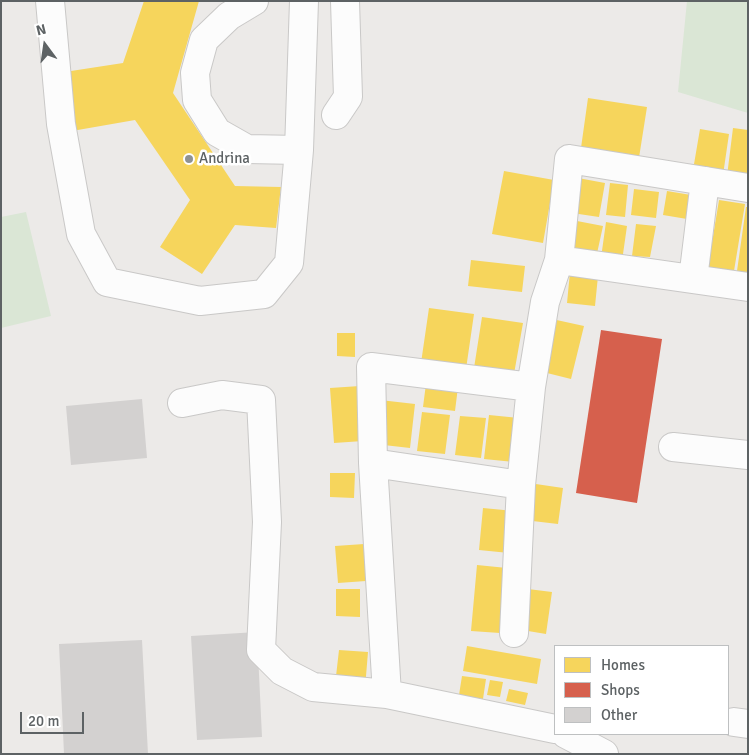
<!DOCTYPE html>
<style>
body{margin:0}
#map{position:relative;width:749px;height:755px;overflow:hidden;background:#eceae8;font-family:Signika,sans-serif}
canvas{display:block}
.frame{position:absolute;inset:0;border:2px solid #5d6264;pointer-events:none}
.legend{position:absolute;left:554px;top:645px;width:175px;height:90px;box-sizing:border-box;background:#fff;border:1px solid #bec0c1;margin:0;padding:6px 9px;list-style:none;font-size:15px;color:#5d6264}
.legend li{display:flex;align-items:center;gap:10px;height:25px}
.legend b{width:25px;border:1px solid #bec0c1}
.north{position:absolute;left:20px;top:20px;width:50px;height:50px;-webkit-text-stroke:4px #fff;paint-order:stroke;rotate:346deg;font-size:14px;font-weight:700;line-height:20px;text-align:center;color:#5d6264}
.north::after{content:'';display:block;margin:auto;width:18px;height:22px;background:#5d6264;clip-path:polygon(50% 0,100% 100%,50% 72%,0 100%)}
.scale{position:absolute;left:20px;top:712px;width:64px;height:22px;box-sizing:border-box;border:2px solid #5d6264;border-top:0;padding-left:6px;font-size:15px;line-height:18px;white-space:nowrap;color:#5d6264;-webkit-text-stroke:4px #fff;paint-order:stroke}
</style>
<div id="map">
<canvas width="749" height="755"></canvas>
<div class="frame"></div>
<ul class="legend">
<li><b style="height:14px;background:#f6d55c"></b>Homes</li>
<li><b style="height:14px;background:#d6604d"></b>Shops</li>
<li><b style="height:14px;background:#d3d1d0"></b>Other</li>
</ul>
<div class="north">N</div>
<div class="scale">20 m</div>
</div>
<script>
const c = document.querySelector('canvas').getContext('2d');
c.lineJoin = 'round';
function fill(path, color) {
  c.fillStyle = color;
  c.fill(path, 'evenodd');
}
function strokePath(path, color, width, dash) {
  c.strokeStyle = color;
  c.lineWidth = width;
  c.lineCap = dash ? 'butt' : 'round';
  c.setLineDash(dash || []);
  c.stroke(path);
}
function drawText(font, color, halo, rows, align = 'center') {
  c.font = font + ' Signika,sans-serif';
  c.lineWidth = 5;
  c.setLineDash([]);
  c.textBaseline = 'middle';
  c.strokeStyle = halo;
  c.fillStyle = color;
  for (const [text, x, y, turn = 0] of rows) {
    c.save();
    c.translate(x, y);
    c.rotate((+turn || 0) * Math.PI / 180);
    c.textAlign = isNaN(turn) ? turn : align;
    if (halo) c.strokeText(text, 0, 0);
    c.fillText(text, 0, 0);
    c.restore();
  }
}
fill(new Path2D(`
 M687,1h61v112l-70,-21z
 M26,212l25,104 -50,12v-111z`), '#dae6d5');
fill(new Path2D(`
 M144,1h55l-26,92 62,93 46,1 -5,41 -41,-3 -33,49 -42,-27 30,-47 -55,-80 -63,11 -1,-60 52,-8z
 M588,98l59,9 -9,57 -58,-9z
 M733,128l15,2v48l-21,-2z
 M700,129l29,5 -6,41 -30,-5z
 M504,171l50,9 -11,63 -51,-9z
 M578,178l27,5 -6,34 -27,-4z
 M610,183l18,2 -3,32 -19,-2z
 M634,189l25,3 -3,26 -25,-3z
 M667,191l24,4 -4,24 -24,-4z
 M719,200l26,4 -12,73 -26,-4z
 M746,207h2v73l-12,-2z
 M577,221l26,5 -7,32 -26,-5z
 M606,222l21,4 -5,35 -21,-3z
 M636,224l20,2 -6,31 -18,-1z
 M471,260l54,6 -3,26 -54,-6z
 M570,272l28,4 -3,30 -28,-3z
 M429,308l45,6 -8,55 -45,-6z
 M482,317l41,6 -9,51 -40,-6z
 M552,319l32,7 -13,53 -32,-8z
 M337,333h18v24l-18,-1z
 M427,376l32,3 -4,32 -32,-4z
 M360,386l3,55 -29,2 -4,-55z
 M380,400l35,4 -5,44 -35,-4z
 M422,412l28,3 -5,39 -28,-3z
 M489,415l30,3 -5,44 -30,-3z
 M460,416l26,2 -5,40 -26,-3z
 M330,473h25l-1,25 -24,-1z
 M529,483l34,5 -5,36 -34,-4z
 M483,508l31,3 -5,42 -30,-3z
 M364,544l2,37 -28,2 -3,-37z
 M477,565l30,3 -7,65 -29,-2z
 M336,589h24v28l-24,-1z
 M528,589l24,3 -6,42 -24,-4z
 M467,646l74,13 -4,25 -74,-13z
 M339,650l29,2 -3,36 -30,-3z
 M462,676l24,3 -3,20 -24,-4z
 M490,680l13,2 -3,15 -13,-2z
 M509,689l19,4 -3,12 -19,-4z`), '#f6d55c');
fill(new Path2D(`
 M601,330l61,9 -25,164 -61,-10z`), '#d6604d');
fill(new Path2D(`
 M142,399l5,59 -76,7 -5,-59z
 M257,632l5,105 -65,3 -6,-104z
 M142,640l6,114h-84l-5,-110z`), '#d3d1d0');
const minor = new Path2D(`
 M50,1l11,123 20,110 26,48 93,19 64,-7 25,-31 10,-113 5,-149
 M254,1l-25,15 -25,24 -9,33 2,27 20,32 30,17 52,1
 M336,115l12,-18 -3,-96
 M559,260l189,27
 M693,279l12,-98
 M531,387l-160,-20 2,96 14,231 168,35
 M182,403l40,-8 39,5 6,122 -6,128 21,21 31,16 74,7
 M673,447l75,8
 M373,463l148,22
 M514,633l7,-148 10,-98 14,-85 14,-42 10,-101 179,29
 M734,722l14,2
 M566,734l38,20`);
strokePath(minor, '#c9c8c7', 30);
strokePath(minor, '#fcfcfc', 28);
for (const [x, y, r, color] of [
 [189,159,5,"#8f9292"]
]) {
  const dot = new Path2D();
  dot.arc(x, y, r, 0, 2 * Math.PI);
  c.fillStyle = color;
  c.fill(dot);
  strokePath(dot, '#fff', 2);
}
drawText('15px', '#5d6264', '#fff', [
 ["Andrina",199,159]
], 'left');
</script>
